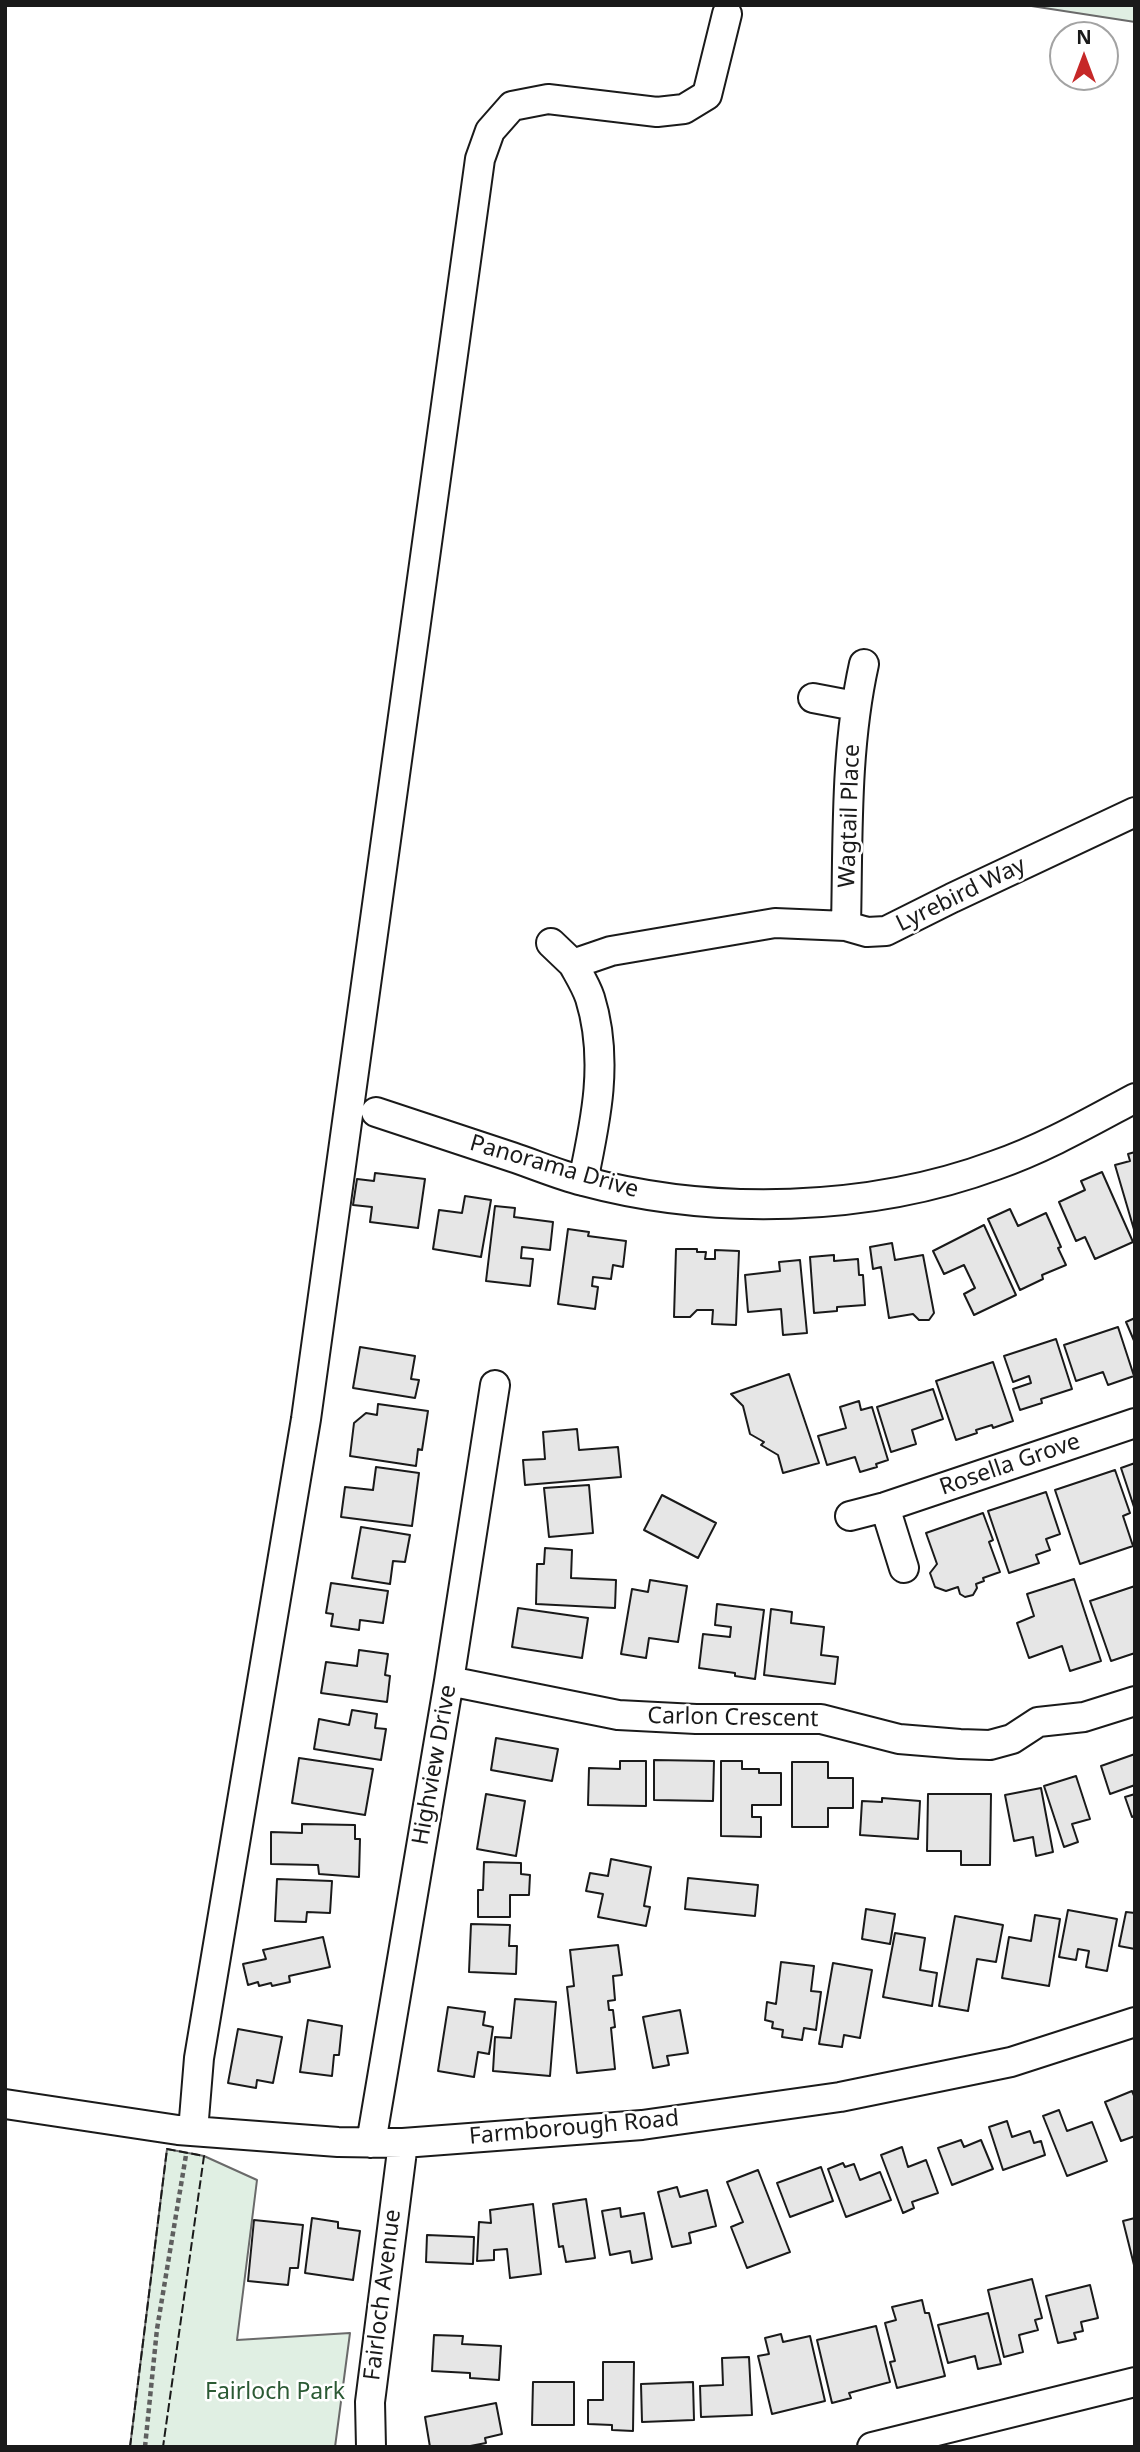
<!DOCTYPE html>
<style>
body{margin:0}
#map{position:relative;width:1140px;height:2452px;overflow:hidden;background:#fff;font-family:"Noto Sans",sans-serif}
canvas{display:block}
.frame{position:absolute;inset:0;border:7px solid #1a1a1a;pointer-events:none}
.north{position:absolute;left:1049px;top:21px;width:70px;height:70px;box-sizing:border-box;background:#fff;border:2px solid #a3a3a3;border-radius:50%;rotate:0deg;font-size:19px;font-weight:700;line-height:28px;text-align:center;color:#1a1a1a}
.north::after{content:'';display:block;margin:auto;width:24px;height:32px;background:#c62828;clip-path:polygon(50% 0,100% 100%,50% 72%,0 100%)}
</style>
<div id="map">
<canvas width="1140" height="2452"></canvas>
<div class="frame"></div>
<div class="north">N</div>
</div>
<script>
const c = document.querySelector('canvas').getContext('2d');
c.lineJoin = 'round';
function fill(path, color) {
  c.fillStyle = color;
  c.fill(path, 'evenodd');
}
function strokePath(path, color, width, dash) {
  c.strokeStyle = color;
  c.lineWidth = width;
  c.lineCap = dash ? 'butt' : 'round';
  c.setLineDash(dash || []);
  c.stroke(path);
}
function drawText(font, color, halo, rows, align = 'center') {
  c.font = font + ' "Noto Sans",sans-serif';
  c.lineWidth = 5;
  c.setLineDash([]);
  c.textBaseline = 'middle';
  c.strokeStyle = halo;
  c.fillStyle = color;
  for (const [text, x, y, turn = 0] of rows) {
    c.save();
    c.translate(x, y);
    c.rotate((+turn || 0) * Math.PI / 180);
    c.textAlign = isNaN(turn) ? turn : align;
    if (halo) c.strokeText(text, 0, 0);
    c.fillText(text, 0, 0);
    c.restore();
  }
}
const green = new Path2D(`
 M1025,5h110v17z
 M167,2149l37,7 53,24 -20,160 113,-7 -15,114h-205z`);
fill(green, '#e0efe3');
strokePath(green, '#6a6a6a', 2);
const building = new Path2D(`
 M1135,1152v81l-20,-68 15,-4 -2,-7z
 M1102,1172l31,70 -38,17 -10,-22 -9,4 -17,-39 26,-12 -4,-9z
 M375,1173l50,6 -7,49 -48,-6 2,-15 -19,-2 4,-26 17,2z
 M465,1196l26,4 -10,57 -48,-8 6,-39 23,3z
 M495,1206l20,2 -1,9 39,5 -3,28 -28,-3 -1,11 12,1 -3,27 -44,-5z
 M1010,1209l8,17 28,-13 15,34 -3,1 8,17 -24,10 1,4 -23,11 -32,-71z
 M984,1225l32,70 -42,20 -10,-21 11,-6 -11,-23 -20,9 -11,-23z
 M568,1229l21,3 -1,4 38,5 -3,26 -10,-2 -2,14 -18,-2 -1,9 6,1 -3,22 -37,-5z
 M892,1243l3,17 28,-5 11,58 -5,7h-10l-6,-6 -24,4 -8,-51 -8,2 -3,-22z
 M676,1249h21v3h9l-1,7h10v-9l24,1 -3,74 -24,-1 1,-14h-16l-7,7h-16z
 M834,1255v6l24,-2 1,16h4l2,30 -28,2v4l-23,2 -4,-56z
 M800,1260l7,73 -24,2 -2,-26 -33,3 -3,-37 35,-4 -1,-9z
 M1135,1318v25l-9,-21z
 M1118,1327l16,49 -26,9 -5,-13 -27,9 -12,-36z
 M1056,1339l16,50 -31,10 1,4 -22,7 -7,-21 18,-6 -2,-7 -16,6 -9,-26z
 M360,1347l55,9 -4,23 8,1 -4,18 -62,-10z
 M993,1362l20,59 -20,7 -1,-3 -16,5 1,3 -21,7 -20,-59z
 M789,1374l30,89 -36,10 -5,-18 -17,-10 3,-3 -14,-8 -7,-28 -12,-12z
 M933,1389l10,30 -31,11 4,14 -25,8 -14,-45z
 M859,1401l2,9 11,-3 16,53 -12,4 1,3 -17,5 -5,-15 -28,8 -9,-29 28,-8 -6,-21z
 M378,1404l50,7 -6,39 -4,-1 -2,17 -66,-10 4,-33 12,-10 11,2z
 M577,1429l2,21 39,-3 3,30 -96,8 -2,-25 22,-1 -2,-27z
 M1135,1463v47l-14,-42z
 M376,1467l43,6 -7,53 -71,-9 4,-30 28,3z
 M1115,1470l15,43 -7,3 10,30 -53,18 -25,-74z
 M589,1485l4,48 -44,4 -5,-49z
 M1046,1492l14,42 -14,5 4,11 -14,5 3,8 -30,10 -21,-62z
 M662,1495l54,28 -18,35 -54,-28z
 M983,1513l10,27 -4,2 11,30 -17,6 1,3 -8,3 1,4 -4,7 -8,2 -5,-3 -2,-7 -12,4 -11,-4 -5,-14 7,-9 -11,-31z
 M361,1527l49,8 -5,27 -12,-1 -3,23 -38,-6z
 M545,1548l27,2 -1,28 45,2 -1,28 -79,-4 1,-40h7z
 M1074,1579l27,82 -31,10 -8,-25 -33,12 -12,-35 17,-7 -7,-22z
 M650,1580l37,6 -9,56 -29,-4 -3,20 -25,-4 11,-65 16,3z
 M331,1583l57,8 -5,32 -23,-3 -1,10 -28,-4 2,-12 -7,-1z
 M1135,1586v67l-24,8 -21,-60z
 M717,1604l47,6 -9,69 -20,-3v-3l-36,-5 4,-34 27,3 1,-10 -16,-2z
 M518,1608l70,10 -6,40 -70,-11z
 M771,1609l21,3 -1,11 33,4 -3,28 17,2 -3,27 -71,-9z
 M359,1650l29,4 -3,21 5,1 -3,26 -66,-9 5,-31 31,4z
 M352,1710l25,4 -2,14 11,1 -5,31 -67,-11 5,-30 30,6z
 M496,1738l62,11 -6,32 -61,-11z
 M1135,1754v31l-25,9 -9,-28z
 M299,1758l74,11 -8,46 -73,-12z
 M654,1760l60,1 -1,40 -59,-1z
 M620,1761h26v45l-58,-1 1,-37 31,1z
 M721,1761h21v8h17v4h22v32h-29v12h9v20l-40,-1z
 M792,1762h36v16h25v30h-25v19h-36z
 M1076,1776l14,43 -18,5 6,18 -14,5 -20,-61z
 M1041,1788l12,64 -17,4 -3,-19 -19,4 -9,-46z
 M486,1794l39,7 -9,55 -39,-7z
 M928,1794h63l-1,71h-29v-14h-34z
 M1135,1794v22l-3,1 -7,-20z
 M882,1798l38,3 -2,38 -58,-4 2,-34 20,1z
 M302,1824l53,1v14h5l-1,38 -40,-3 -1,-9 -47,-1v-32l31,1z
 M611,1859l40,8 -7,39 6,1 -4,19 -48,-9 5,-23 -17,-3 4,-18 18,3z
 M484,1862l37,1v11l9,1 -1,20h-19v22h-32v-27h5z
 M688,1878l70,7 -3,31 -70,-7z
 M277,1879l55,2 -2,32 -23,-1 -1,10 -31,-1z
 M866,1909l29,5 -5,30 -28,-5z
 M1068,1910l49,9 -10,52 -21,-4 3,-16 -11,-2 -2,11 -17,-3z
 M1126,1912l9,1v36l-16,-3z
 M1035,1915l25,4 -11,67 -47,-8 7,-41 22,4z
 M955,1916l48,9 -7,37 -19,-3 -9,52 -29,-5z
 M471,1924l39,1 -1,21h8l-1,28 -47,-2z
 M895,1933l30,5 -5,32 17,3 -5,33 -49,-9z
 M323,1937l7,30 -41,9 1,6 -18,4 -1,-3 -12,3 -1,-4 -10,3 -5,-21 23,-5 -3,-9z
 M618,1945l4,30 -9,1 2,24 -7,1 1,9h4l2,17 -4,1 4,41 -38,4 -10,-86 7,-1 -4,-36z
 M781,1962l33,4 -3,25 10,1 -5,38 -12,-2 -2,12 -20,-3 1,-7 -11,-2 1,-6 -8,-2 2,-18 9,2z
 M833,1963l39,7 -12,68 -16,-3 -2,12 -23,-3z
 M515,1999l41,3 -6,74 -57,-5 2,-34 16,1z
 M448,2007l37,5 -2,13 10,2 -4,27 -11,-2 -4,25 -36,-6z
 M680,2010l8,43 -21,3 2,9 -16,3 -10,-51z
 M308,2020l34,6 -3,29h-5l-2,21 -32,-4z
 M238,2029l44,8 -9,46 -16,-3 -1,8 -28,-5z
 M1132,2091l3,7v38l-14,5 -16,-39z
 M1059,2110l8,21 25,-9 15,39 -40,15 -24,-60z
 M1007,2121l5,16 18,-6 4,12 7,-2 4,14 -42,15 -14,-43z
 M961,2140l3,7 17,-7 12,29 -41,16 -14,-37z
 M902,2147l6,20 18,-7 12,33 -26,9 2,6 -11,5 -22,-58z
 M843,2163l2,4 9,-3 6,16 20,-8 11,28 -45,17 -18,-48z
 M821,2167l12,34 -43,16 -13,-34z
 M758,2170l32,82 -43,16 -16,-41 12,-5 -16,-40z
 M677,2187l3,10 27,-7 9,36 -27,7 2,10 -19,4 -14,-55z
 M586,2199l9,59 -29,4 -3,-16 -4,1 -6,-43z
 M533,2204l8,70 -31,4 -3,-29 -13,1v10l-17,1 2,-39 12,1 -1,-13z
 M620,2208l1,9 23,-4 8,46 -20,4 -2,-12 -20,4 -8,-44z
 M312,2218l26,4v6l22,3 -7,49 -48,-7z
 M1135,2218v51l-12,-48z
 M254,2220l49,5 -5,43h-8l-2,17 -40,-4z
 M427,2235l47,2 -1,27 -47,-2z
 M1032,2279l10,39 -7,2 3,10 -19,5 4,17 -19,5 -16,-67z
 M1090,2285l8,33 -17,4 2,9 -9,2 2,6 -18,4 -12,-47z
 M922,2300l3,13h4l16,63 -48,12 -7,-26 5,-1 -10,-38 11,-3 -4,-13z
 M988,2313l13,51 -23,5 -3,-13 -27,7 -10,-38z
 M876,2326l14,56 -41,11 2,5 -19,5 -15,-63z
 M781,2334l2,8 27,-6 15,65 -53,13 -14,-58 11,-2 -4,-16z
 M434,2335l29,1 -1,8 39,2 -2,34 -29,-2v-5l-38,-2z
 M749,2357l3,58 -51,2 -1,-31 23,-1 -1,-27z
 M603,2362h31l-1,69 -21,-1v-5l-24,-1v-24h15z
 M533,2382h41v43h-42z
 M693,2382l1,38 -52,2 -1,-38z
 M496,2403l6,31 -17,4 1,5 -21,4h-35l-5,-30z`);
fill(building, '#e6e6e6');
strokePath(building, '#1a1a1a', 2);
const minor = new Path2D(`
 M813,698l42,8
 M846,926c2,-87 -1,-176 18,-262
 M551,943l22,21
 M376,1112c46,15 91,30 136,45 24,8 47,18 71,24 130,35 286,31 413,-16 49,-17 94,-43 139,-67
 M583,1181c13,-61 26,-122 7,-183 -4,-12 -11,-23 -17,-34l38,-13 164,-28 71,3 21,6 19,-1 66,-33 183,-86
 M885,1507l19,61
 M850,1516l35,-9 250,-84
 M449,1681l169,34 78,4h125l78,20 61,5 30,1 22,-6 26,-17 46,-5 51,-16
 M5,2104l173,26 160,12 65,1 239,-18 198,-28 171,-35 124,-40
 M193,2131l6,-73 107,-639 174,-1260 10,-28 22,-25 36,-7 109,13 27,-3 23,-14 20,-81
 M371,2143l78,-462 46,-296
 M371,2447l-1,-45 33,-259
 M872,2447l263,-65`);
strokePath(minor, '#1a1a1a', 32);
strokePath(new Path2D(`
 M145,2447l12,-118 29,-174`), '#5f5f5f', 4.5, [5, 3.5]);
strokePath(minor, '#fff', 28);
strokePath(new Path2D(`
 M130,2447l37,-298 37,7 -41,291`), '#1a1a1a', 2, [9, 3.5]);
drawText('23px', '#1a1a1a', '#fff', [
 ["Wagtail Place",850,816,-88],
 ["Lyrebird Way",961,895,-26],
 ["Panorama Drive",554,1167,16],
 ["Rosella Grove",1010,1465,-19],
 ["Carlon Crescent",733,1718,1],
 ["Highview Drive",435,1765,-80],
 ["Farmborough Road",574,2128,-5],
 ["Fairloch Avenue",383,2295,-83]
]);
drawText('23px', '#2b5a34', '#fff', [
 ["Fairloch Park",275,2392]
]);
</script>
